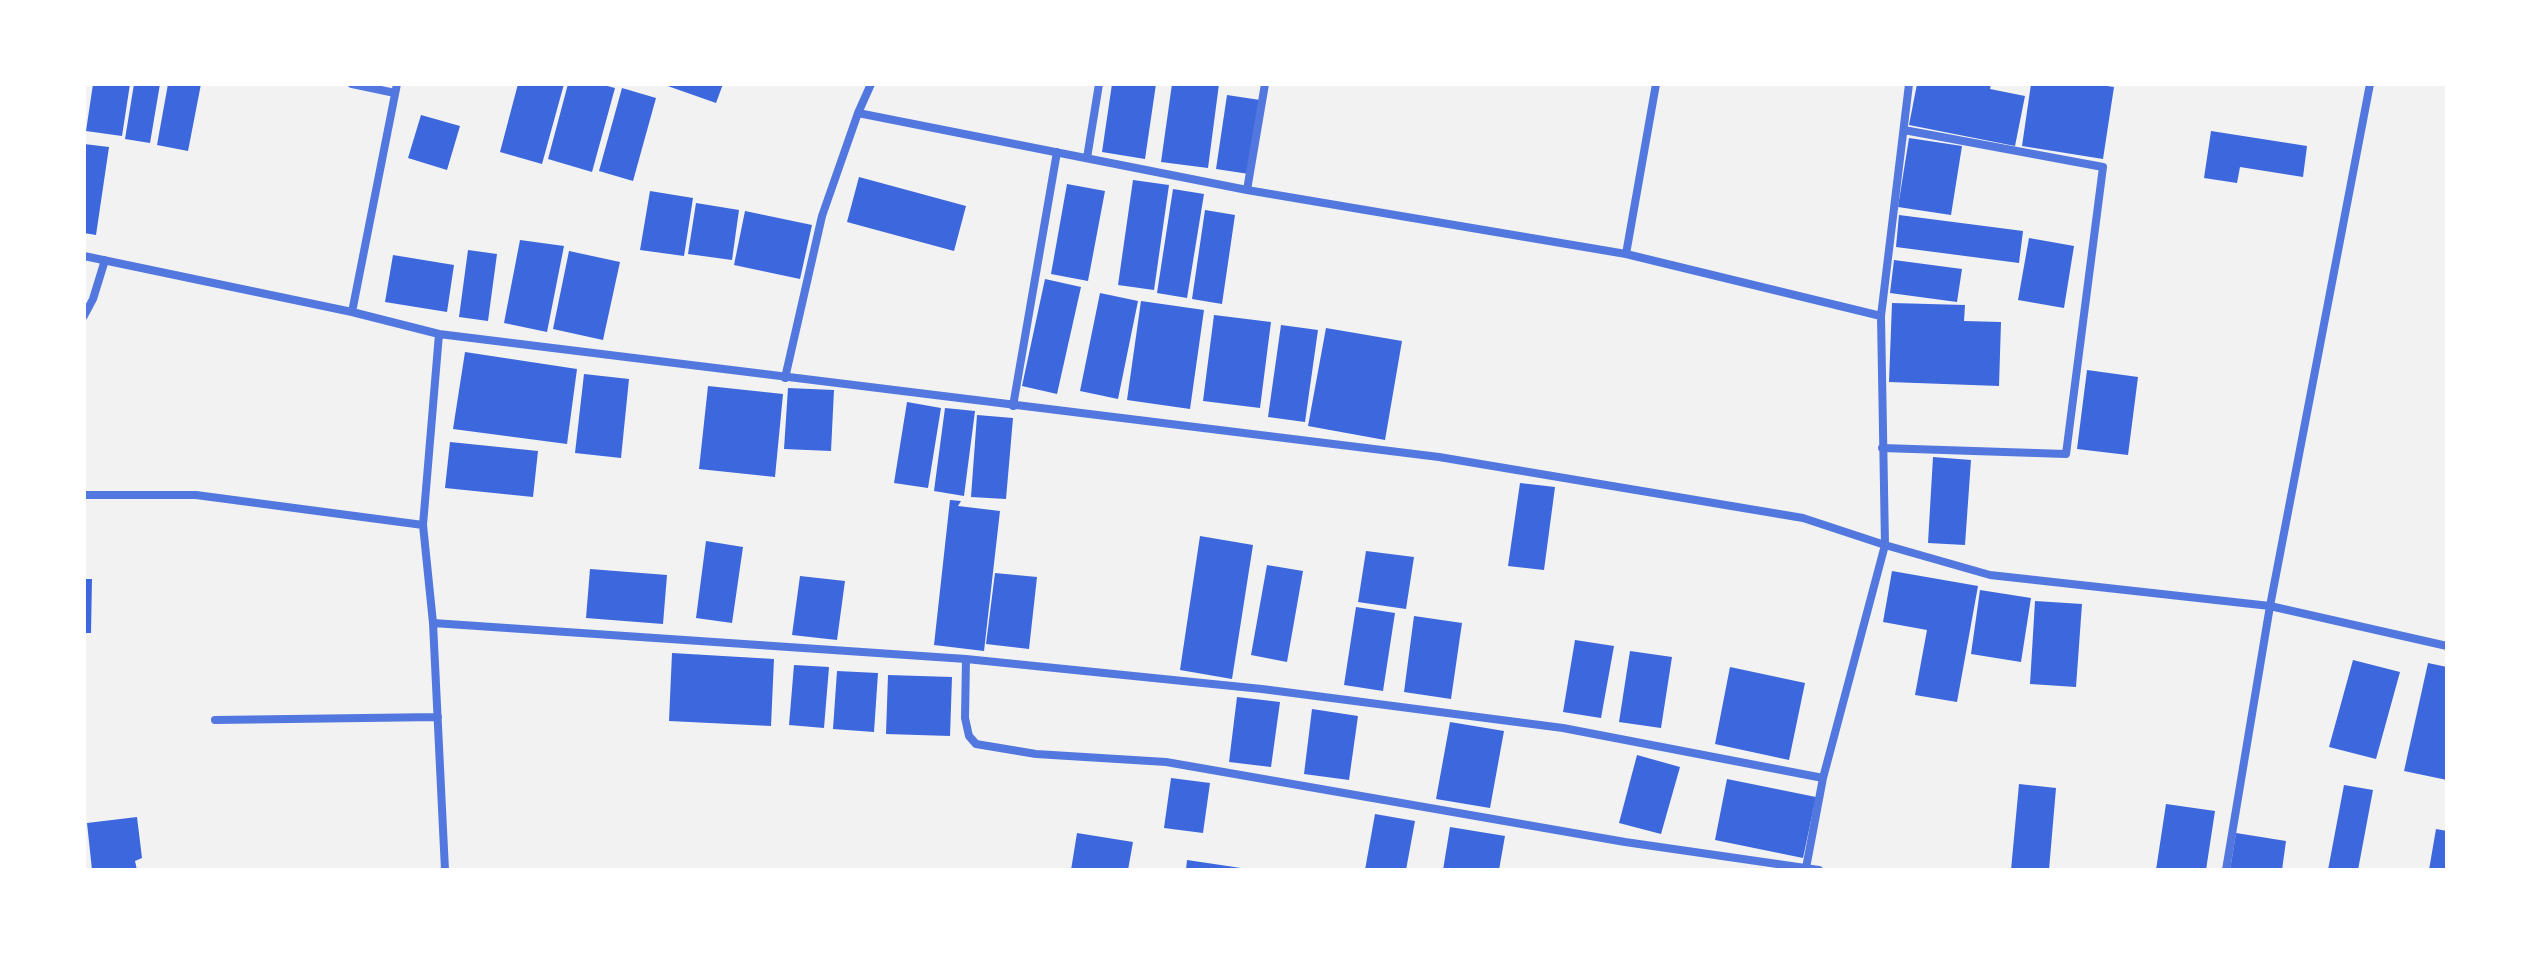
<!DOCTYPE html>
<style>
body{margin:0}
#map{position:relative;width:2531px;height:954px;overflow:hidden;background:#f2f2f2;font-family:Montserrat,sans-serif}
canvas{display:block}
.frame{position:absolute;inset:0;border:86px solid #fff;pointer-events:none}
</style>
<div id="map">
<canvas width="2531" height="954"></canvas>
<div class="frame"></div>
</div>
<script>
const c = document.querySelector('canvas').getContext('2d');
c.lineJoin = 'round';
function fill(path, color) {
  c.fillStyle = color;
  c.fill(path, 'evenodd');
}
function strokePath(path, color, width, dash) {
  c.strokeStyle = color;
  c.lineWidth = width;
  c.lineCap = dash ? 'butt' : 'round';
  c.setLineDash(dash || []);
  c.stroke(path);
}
fill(new Path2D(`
 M93,84h37l-8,52 -36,-5z
 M134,84h26l-10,59 -25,-4z
 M168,84h33l-13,67 -31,-6z
 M518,84h46l-22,80 -42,-12z
 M568,84h32l15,4 -23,84 -44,-13z
 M662,84h61l-7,19z
 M1112,84h44l-11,75 -43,-7z
 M1172,84h47l-11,84 -47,-6z
 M1917,84h74l-1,5 35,7 -10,50 -106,-21z
 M2031,84h62l21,3 -11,72 -81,-13z
 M622,88l34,10 -23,83 -34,-10z
 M1227,95l33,5 -11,74 -33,-5z
 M421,115l39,11 -13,44 -39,-12z
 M2211,131l96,15 -4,31 -63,-10 -3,16 -33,-5z
 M1909,138l53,8 -11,69 -53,-8z
 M84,144l25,3 -13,88 -12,-2z
 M859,177l107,29 -12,45 -107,-29z
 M1133,180l36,5 -15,105 -36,-5z
 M1067,184l38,7 -17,90 -37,-7z
 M1173,189l31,5 -17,104 -30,-5z
 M650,191l43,7 -9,58 -44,-6z
 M696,203l43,7 -7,50 -44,-6z
 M1205,210l30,5 -13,89 -30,-5z
 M745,211l67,14 -12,54 -66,-14z
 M1899,215l124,16 -4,32 -123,-16z
 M2029,238l45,8 -10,62 -46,-8z
 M520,240l44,6 -17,86 -43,-9z
 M468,250l29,4 -9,67 -29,-4z
 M569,251l51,11 -17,78 -50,-11z
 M393,255l61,10 -7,47 -62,-10z
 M1894,260l68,9 -5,33 -67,-9z
 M1045,279l36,8 -24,107 -35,-8z
 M1100,293l38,8 -20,98 -38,-8z
 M1141,301l63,9 -14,99 -63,-9z
 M1892,303l73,2 -1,16 37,1 -2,64 -110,-4z
 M1214,315l57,7 -11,86 -57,-7z
 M1281,325l37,5 -13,92 -37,-5z
 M1326,328l76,13 -17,99 -77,-14z
 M465,352l112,17 -10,75 -114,-15z
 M2087,370l51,7 -10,78 -51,-6z
 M584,374l45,5 -8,79 -46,-5z
 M708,386l75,8 -8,83 -76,-8z
 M788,388l46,2 -3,61 -47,-2z
 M907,402l34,6 -13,80 -34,-5z
 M945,408l30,3 -11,85 -30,-5z
 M977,415l36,3 -7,81 -35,-2z
 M450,442l88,9 -5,46 -88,-9z
 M1933,457l38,3 -6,85 -37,-2z
 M1520,483l35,4 -11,83 -36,-4z
 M950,500l11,1 -3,5 42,5 -16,140 -50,-6z
 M1200,536l53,9 -21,134 -52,-9z
 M706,541l37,6 -11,76 -36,-5z
 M1366,551l48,6 -8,52 -48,-7z
 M1267,565l36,6 -16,91 -36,-7z
 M590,569l77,6 -4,49 -77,-6z
 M1892,571l86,15 -21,116 -42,-7 12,-65 -44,-8z
 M995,573l42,4 -8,72 -43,-5z
 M800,576l45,5 -8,59 -45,-5z
 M84,579h8l-1,54h-7z
 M1980,590l51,8 -10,64 -50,-8z
 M2035,601l47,3 -6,83 -46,-3z
 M1356,607l39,6 -12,78 -39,-6z
 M1414,616l48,7 -11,76 -47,-7z
 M1575,640l39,6 -13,72 -38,-6z
 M1630,651l42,6 -11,71 -42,-6z
 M672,653l102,6 -3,67 -102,-5z
 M2353,660l47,12 -24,87 -47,-12z
 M2428,663l19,4v113l-43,-9z
 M794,665l35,2 -5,61 -35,-3z
 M1730,667l75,16 -16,77 -74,-16z
 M837,671l41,2 -4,59 -41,-3z
 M888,675l64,2 -2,59 -64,-2z
 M1237,697l43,5 -9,65 -42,-5z
 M1312,709l46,7 -9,64 -45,-6z
 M1450,722l54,9 -14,77 -54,-9z
 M1637,755l43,12 -19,67 -42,-11z
 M1171,778l39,5 -7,50 -39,-5z
 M1727,779l89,18 -13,61 -88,-18z
 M2019,784l37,4 -7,82h-38z
 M2344,785l29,5 -15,80h-30z
 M2166,804l49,7 -9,59h-50z
 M1375,814l40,7 -9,49h-41z
 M137,817l5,41 -7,3 2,9h-45l-5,-47z
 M1450,827l55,9 -6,34h-56z
 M2436,829l11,2v39h-18z
 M1077,833l56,9 -5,28h-57z
 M2236,833l50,8 -4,29h-52z
 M1187,860l54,8 -1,2h-54z`), '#3d67dc');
strokePath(new Path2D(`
 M352,84l43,9
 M858,113l389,77 379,64 255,62
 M1087,158l12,-74
 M1247,190l18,-106
 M1626,254l30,-170
 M84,256l268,56 87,22 1000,123 364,61 82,27 105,30 280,31 177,40
 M352,312l45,-228
 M84,316l9,-17 12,-39
 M439,334l-16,191 10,98 12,247
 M785,378l37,-162 36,-103 13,-29
 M1013,406l44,-254
 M1882,448l184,6 37,-287 -199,-37
 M84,495h112l227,30
 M433,623l533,36 296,30 301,39 260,50
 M966,659l-1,59 4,18 7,8 60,10 130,8 459,80 194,28
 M215,720l223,-3
 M1806,868l17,-90 62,-233 -4,-229 28,-232
 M2226,870l44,-264 100,-522`), '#5277de', 8);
</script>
